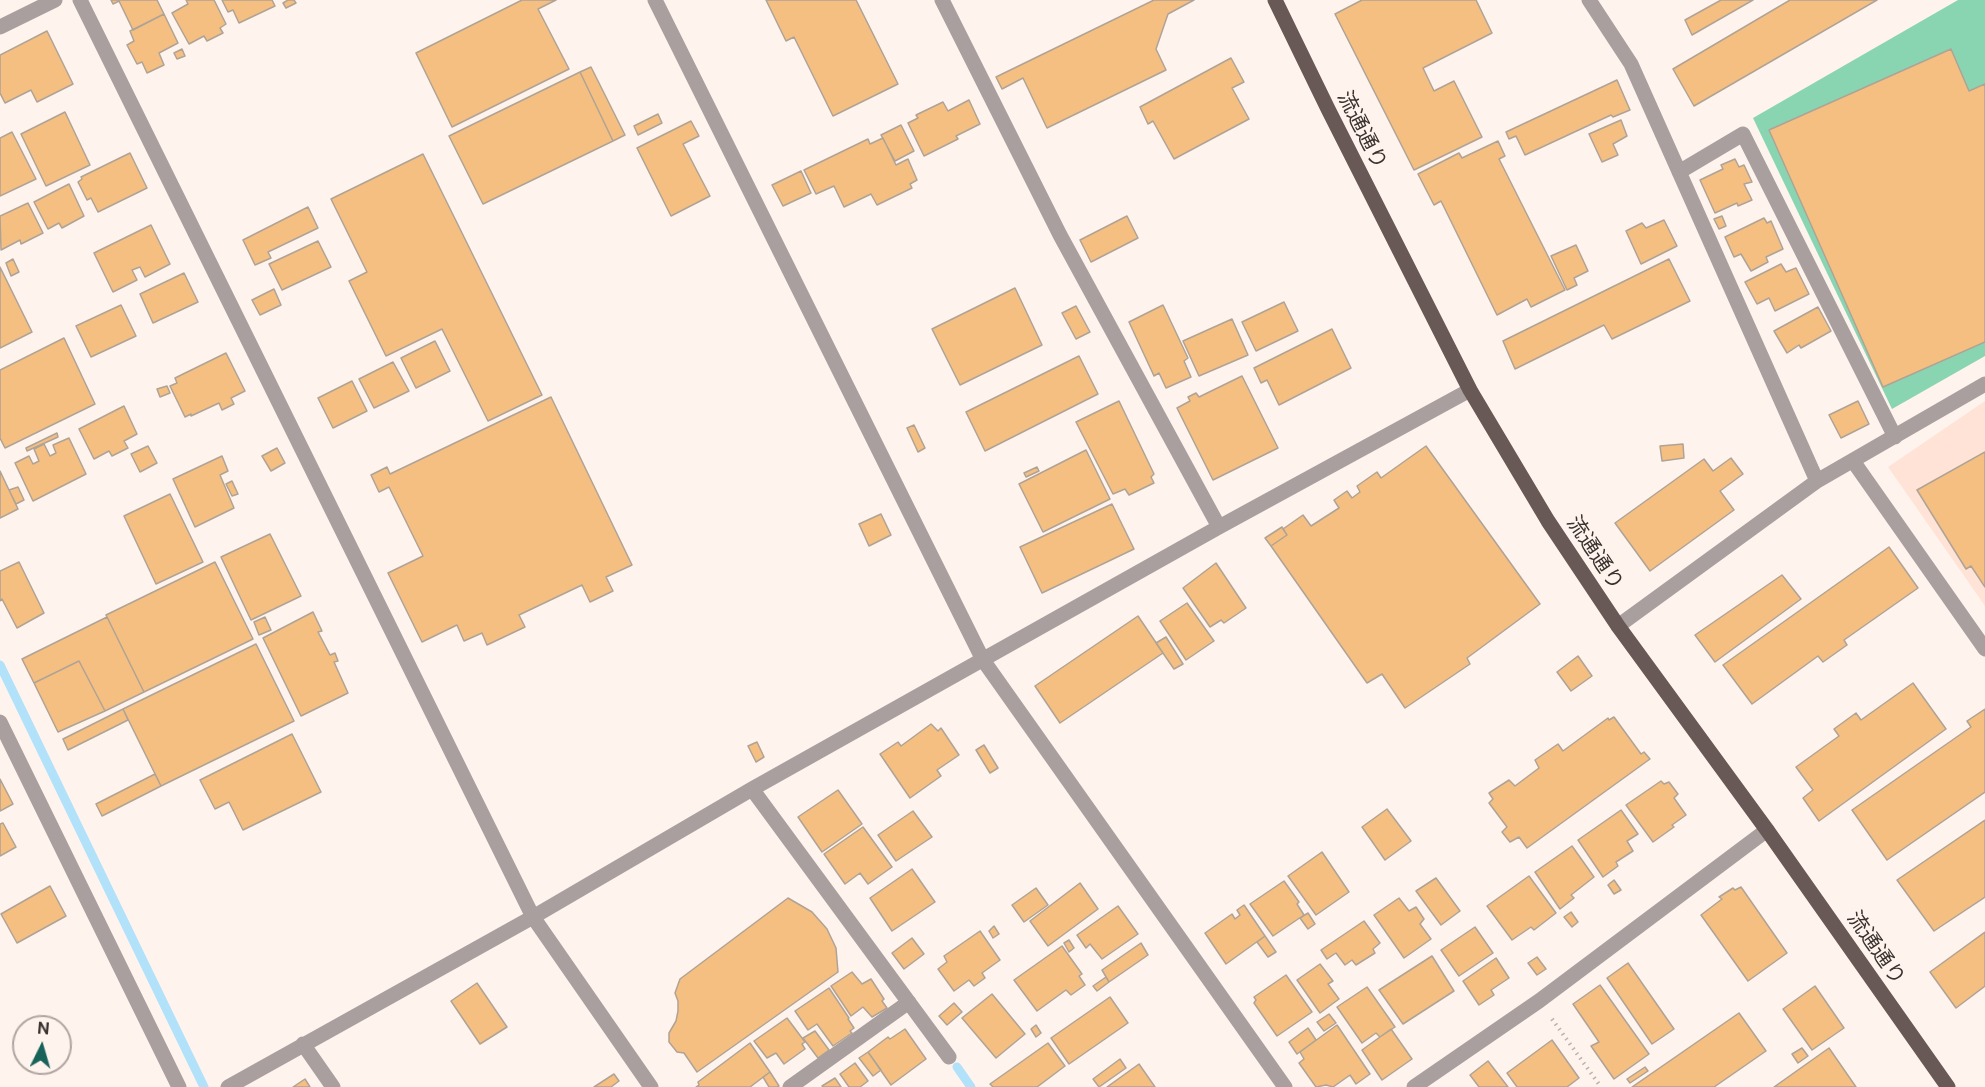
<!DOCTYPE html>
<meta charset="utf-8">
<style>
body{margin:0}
#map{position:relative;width:1985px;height:1087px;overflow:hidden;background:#fff3ee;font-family:"Public Sans",sans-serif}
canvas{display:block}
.north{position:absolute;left:12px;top:1015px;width:60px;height:60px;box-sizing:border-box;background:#fff3ee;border:2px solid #b0a6a1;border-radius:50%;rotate:5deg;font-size:16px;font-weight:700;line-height:24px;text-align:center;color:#39322e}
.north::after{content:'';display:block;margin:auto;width:21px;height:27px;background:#176259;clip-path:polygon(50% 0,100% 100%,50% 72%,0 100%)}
</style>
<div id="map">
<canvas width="1985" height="1087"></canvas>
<div class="north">N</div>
</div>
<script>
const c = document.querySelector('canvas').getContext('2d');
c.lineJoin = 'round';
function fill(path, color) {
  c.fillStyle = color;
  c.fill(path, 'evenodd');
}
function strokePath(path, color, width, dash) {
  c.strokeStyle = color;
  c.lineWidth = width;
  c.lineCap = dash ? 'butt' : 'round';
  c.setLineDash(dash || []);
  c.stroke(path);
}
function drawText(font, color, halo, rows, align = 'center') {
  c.font = font + ' "Public Sans","Noto Sans JP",sans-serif';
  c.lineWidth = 4.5;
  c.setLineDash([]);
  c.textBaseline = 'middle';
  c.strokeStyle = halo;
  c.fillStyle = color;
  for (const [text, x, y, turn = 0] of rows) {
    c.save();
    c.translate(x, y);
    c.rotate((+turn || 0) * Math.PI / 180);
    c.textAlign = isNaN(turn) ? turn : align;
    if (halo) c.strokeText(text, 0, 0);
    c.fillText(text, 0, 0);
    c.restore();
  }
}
fill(new Path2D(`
 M1985,401v205l-97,-139z`), '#ffe3d7');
fill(new Path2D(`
 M1958,0h27v356l-93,53 -139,-291z`), '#8ad5b1');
strokePath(new Path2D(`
 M0,665l204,422
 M957,1067l14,20`), '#b2e1fa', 9);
const building = new Path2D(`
 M111,0h46l7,14 -31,16 -14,-29 -6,3z
 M186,0h28l12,24 -6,4 3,5 -16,8 -3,-5 -15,8 -17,-31 16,-9z
 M222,0h50l3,6 -36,17 -6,-13 -5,2z
 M288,0h6l2,3 -10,5 -3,-5z
 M522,0h34l-18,9 31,60 -117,58 -36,-74z
 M766,0h90l42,84 -65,32 -39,-79 -8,4z
 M1154,0h40l-26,14 -12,35 10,21 -119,58 -24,-50 -21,11 -6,-12z
 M1362,0h114l16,33 -69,35 11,23 20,-10 28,56 -68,33 -79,-156z
 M1721,0h32l-61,35 -7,-15z
 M1790,0h87l-183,106 -21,-37z
 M164,14l14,29 -19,10 5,12 -17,8 -5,-11 -5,2 -10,-19 7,-4 -4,-10z
 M47,31l26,53 -36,18 -6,-12 -26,13 -5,-10v-38z
 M182,49l3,7 -8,3 -3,-6z
 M1951,49l18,42 16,-7v258l-102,45 -114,-257z
 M1231,58l13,24 -12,6 17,31 -75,40 -21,-38 -5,3 -8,-17z
 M591,67l34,68 -12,6 -33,-69z
 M580,72l33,69 -130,63 -34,-68z
 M1617,80l13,30 -17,7 -2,-2 -86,40 -9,-19 -7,3 -3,-7z
 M969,100l11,24 -24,12 2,3 -34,17 -16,-33 10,-5 -2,-3 27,-13 5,9z
 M65,112l25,53 -44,21 -25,-52z
 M658,114l4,9 -24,12 -4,-9z
 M1621,120l6,16 -14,8 5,11 -16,7 -13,-28z
 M691,121l8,15 -16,8 27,52 -39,20 -34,-68z
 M901,125l13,26 -19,10 -14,-26z
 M12,132l24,47 -36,17v-58z
 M883,138l13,27 12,-6 9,21 -7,4 2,4 -35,17 -6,-11 -27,13 -10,-21 -18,8 -12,-24 64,-31 2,5z
 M1498,141l7,15 -6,3 66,131 -34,17 -4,-8 -30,16 -56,-114 -7,4 -16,-31 41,-21 3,5z
 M130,153l17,35 -49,24 -7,-14 -4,2 -9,-18 4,-3 -1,-2z
 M423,154l119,241 -54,26 -46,-92 -56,27 -37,-75 18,-9 -36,-73z
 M1735,159l4,8 5,-2 8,17 -8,2 8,16 -14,6 -1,-3 -22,10 -15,-33 23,-11 -2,-4z
 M801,171l10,22 -28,13 -11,-21z
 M69,184l15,32 -22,12 -3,-5 -11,6 -14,-27z
 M28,203l15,30 -22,11 -1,-4 -19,10 -1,-34z
 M308,207l10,21 -50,24 3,6 -16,7 -12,-25z
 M1127,216l11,22 -47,24 -11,-22z
 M1722,216l4,10 -7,3 -5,-10z
 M1764,218l3,5 4,-2 12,28 -17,8 2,5 -17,9 -10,-17 -7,3 -9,-20z
 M1664,220l13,26 -36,18 -15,-33 16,-8 4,5z
 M151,225l19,39 -25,13 -5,-10 -8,3 5,10 -24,12 -19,-39z
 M318,241l13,26 -49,23 -13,-26z
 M1576,245l12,26 -14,7 3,7 -10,5 -16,-34z
 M13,259l6,13 -8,4 -5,-13z
 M1669,259l21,42 -78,38 -8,-14 -89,44 -12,-28z
 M1781,264l5,8 10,-4 13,26 -34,17 -6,-13 -12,6 -12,-22z
 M0,267l32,65 -32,16z
 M184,273l14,29 -45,21 -13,-29z
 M1015,288l27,57 -82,40 -28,-56z
 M274,289l7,16 -21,10 -8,-15z
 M1284,302l14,29 -42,20 -14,-29z
 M121,305l15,31 -45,21 -15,-31z
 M1163,305l25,53 -4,3 7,16 -25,11 -7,-15 -5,3 -25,-54z
 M1076,306l14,26 -14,7 -14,-26z
 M1818,307l13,24 -30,17 -2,-3 -12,8 -13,-22z
 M1232,319l16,36 -49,21 -16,-35z
 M1332,329l19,39 -72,37 -12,-25 -6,3 -7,-15z
 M64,338l31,66 -90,44 -5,-10v-68z
 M435,341l15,30 -34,17 -15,-30z
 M226,353l19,38 -14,7 3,6 -12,6 -3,-7 -28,13v-2l-6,3 -15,-31 7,-3 -2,-5z
 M1079,356l19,38 -113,57 -19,-39z
 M393,362l16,29 -35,17 -15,-29z
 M1242,376l36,72 -65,32 -36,-72 13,-7 -2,-4 8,-4 3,4z
 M352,381l15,30 -34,17 -15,-30z
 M167,386l3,7 -10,4 -3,-8z
 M551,397l81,168 -26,12 7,14 -23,11 -8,-17 -63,30 6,12 -38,18 -5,-12 -18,8 -7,-16 -35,17 -34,-69 35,-17 -34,-69 -10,5 -8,-17 16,-8 3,7z
 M1119,401l35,73 -3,3 3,6 -25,12 -4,-6 -12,5 -37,-72z
 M1858,401l11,23 -28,14 -12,-23z
 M124,406l13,28 -13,7 4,7 -16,8 -3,-5 -15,8 -15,-30z
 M914,425l11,23 -7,4 -11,-24z
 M57,433l1,4 -31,14 -1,-3z
 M69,438l17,36 -53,27 -18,-38 14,-7 4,8 6,-3 -5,-12 10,-5 6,12 6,-3 -3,-8z
 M1683,444l1,14 -22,3 -2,-15z
 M148,446l9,17 -17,9 -9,-18z
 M1426,446l114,158 -73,54 3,6 -65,44 -23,-34 -15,9 -96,-137 16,-11 -4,-6 20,-14 8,11 28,-18 -5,-8 13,-9 5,7 8,-6 -3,-6 20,-14 4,6z
 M277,448l8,15 -14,8 -9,-15z
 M1086,450l24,49 -67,33 -24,-48z
 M1985,452v135l-14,-21 -5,3 -49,-79z
 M222,456l6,15 -8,4 14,33 -39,19 -22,-48z
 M1731,458l12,16 -23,17 14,19 -84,61 -35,-48 89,-64 9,12z
 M1037,467l2,4 -13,6 -2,-4z
 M0,471l18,38 -18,9z
 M232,481l6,13 -6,2 -6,-12z
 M18,487l6,13 -8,4 -7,-14z
 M170,494l33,68 -47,22 -32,-68z
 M1112,504l22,45 -92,44 -22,-46z
 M881,514l10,21 -22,11 -10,-22z
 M1282,527l5,8 -16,11 -6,-8z
 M270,534l31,62 -50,24 -30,-63z
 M1889,547l29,41 -74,52 3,5 -24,17 -5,-6 -66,48 -29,-39z
 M19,562l25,51 -27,15 -15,-29 -2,2v-30z
 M215,562l38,77 -109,53 -38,-77z
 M1216,563l30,45 -22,15 -3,-3 -11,7 -27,-39z
 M1782,575l19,24 -86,63 -20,-27z
 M1187,603l27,38 -28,19 -26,-39z
 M313,612l9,19 -4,1 12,23 5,-2 3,8 -4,1 14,31 -47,23 -38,-78z
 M1138,616l25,37 -103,70 -25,-37z
 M107,617l37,75 -39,19 -26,-50 -45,22 -12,-24z
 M265,617l6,13 -12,5 -5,-13z
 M1166,637l17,27 -9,5 -18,-26z
 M256,644l38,77 -133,65 -38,-77z
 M1578,656l14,20 -21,15 -14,-19z
 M79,661l26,50 -47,21 -24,-49z
 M1913,683l33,46 -127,92 -16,-23 10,-8 -17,-23 43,-31 -5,-7 22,-16 5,7z
 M123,709l5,11 -60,30 -5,-11z
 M1985,709v83l-98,68 -35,-50 119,-83 -4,-6z
 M1614,717l27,37 3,-2 6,7 -123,89 -8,-11 -9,5 -8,-10 5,-5 -18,-24 4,-4 -4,-6 20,-13 6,6 24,-18 -4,-8 23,-16 5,7 45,-33 1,2z
 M931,724l7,7 3,-3 18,27 -22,15 4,6 -31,22 -30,-44 18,-12 3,4z
 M292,734l29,58 -78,38 -14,-28 -14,7 -15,-29z
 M757,742l7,15 -8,5 -8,-16z
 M984,745l14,23 -8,5 -14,-23z
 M155,774l6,12 -59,30 -6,-12z
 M0,779l13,25 -13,7z
 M1661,781l3,3 5,-2 9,12 -4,4 12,17 -14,10 2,2 -21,15 -27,-37z
 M838,790l24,34 -40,28 -24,-35z
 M1387,809l24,32 -26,19 -23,-33z
 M1621,810l17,24 -11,7 6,10 -17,11 2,4 -15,11 -25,-37z
 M913,811l19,26 -36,24 -18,-26z
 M1985,820v77l-51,34 -37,-51z
 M3,823l13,24 -16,9v-32z
 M863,827l29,40 -24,17 -8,-11 -15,11 -21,-30z
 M1572,846l22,31 -23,18 3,3 -14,11 -25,-37z
 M1322,852l27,40 -33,23 -28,-39z
 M912,869l23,33 -43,29 -22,-33z
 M1529,876l27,37 -22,17 -3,-3 -19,13 -25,-34z
 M1436,878l24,33 -19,14 -25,-34z
 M1614,880l7,10 -7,4 -6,-9z
 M1284,881l15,21 -2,2 7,11 -31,21 -23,-32z
 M1080,883l18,26 -50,37 -18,-25z
 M50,886l16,30 -49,27 -16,-29z
 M1741,887l46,66 -39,28 -47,-66 21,-16 -3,-2 14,-9 2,2z
 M1036,888l12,17 -24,17 -12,-17z
 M788,898l24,14 15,17 9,19 2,24 -141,100 -13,-19 -7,-1 -8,-10v-9l7,-12 2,-10v-10l-3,-8 5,-14z
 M1399,898l10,13 7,-4 8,12 -4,5 11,15 -27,19 -30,-43z
 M1244,905l21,31 -39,28 -21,-31 27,-19 3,5 5,-4 -3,-5z
 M1118,906l20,28 -36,25 -12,-15 -4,4 -9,-13z
 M1571,912l7,10 -6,5 -8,-10z
 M1308,913l7,11 -7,5 -8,-11z
 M1364,921l16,22 -7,6 2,4 -19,12 -4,-5 -7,5 -9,-12 -9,6 -6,-9z
 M994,926l5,8 -6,4 -4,-7z
 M1475,927l18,26 -34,23 -18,-26z
 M980,931l20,29 -18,13 3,5 -11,8 -5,-6 -15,11 -16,-22 9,-7 -3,-6z
 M1985,932v54l-29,22 -26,-36z
 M1265,936l11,16 -8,5 -11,-15z
 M912,938l12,16 -20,15 -12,-16z
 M1069,940l5,8 -5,4 -5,-9z
 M1141,943l7,12 -39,27 -7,-12z
 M1062,946l20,28 -3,2 6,9 -14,10 -5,-5 -29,21 -23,-31z
 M1432,956l22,35 -51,33 -24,-34z
 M1537,957l9,12 -9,6 -9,-12z
 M1496,958l13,20 -18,12 3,5 -15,10 -16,-24z
 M1628,963l46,66 -22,15 -45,-66z
 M1320,964l13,17 -5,3 11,15 -19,14 -23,-33z
 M852,972l10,12 9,-5 13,20 -2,2 5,7 -15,9 -9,-10 -12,9 -20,-30z
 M1286,975l26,37 -35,24 -23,-33 2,-3 -2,-3z
 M1106,977l3,5 -12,9 -4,-5z
 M477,983l30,44 -27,17 -29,-43z
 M1600,985l49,69 -35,25 -23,-33 8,-4 -26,-38z
 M1815,986l29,42 -32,22 -29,-41z
 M1367,987l28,40 -15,10 -4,-4 -14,10 -25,-36z
 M829,988l20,30 -1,1 6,9 -4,3 2,2 -19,13 -16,-22 -9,6 -13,-19z
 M992,994l33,40 -29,24 -34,-40z
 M1110,997l18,26 -59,41 -18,-26z
 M954,1003l8,9 -15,13 -8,-9z
 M1739,1013l27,38 -52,36h-82z
 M1329,1014l7,9 -12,8 -7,-9z
 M787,1018l18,24 -3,2 3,5 -21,15 -8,-11 -9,5 -13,-17z
 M1036,1025l5,8 -5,4 -5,-8z
 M1337,1025l33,49 -14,10 -6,-9 -17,12 -7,-2 -10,2 -17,-24 5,-4 -4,-7z
 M1308,1028l8,12 -19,14 -8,-12z
 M905,1029l21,30 -35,26 -23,-33 20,-15 2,2z
 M1391,1029l21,30 -30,21 -20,-30z
 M815,1031l14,19 -11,8 -15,-20z
 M1552,1040l27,38 -12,9h-50l-10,-14z
 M750,1043l20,29 -20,15h-54l3,-2 -1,-3z
 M1048,1043l17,23 -28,21h-44l-3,-3z
 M1802,1048l6,8 -10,7 -6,-9z
 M1829,1048l27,39h-82z
 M868,1052l13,18 -8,6 -14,-18z
 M1120,1059l6,9 -27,19 -6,-8z
 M1488,1061l20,26h-29l-9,-12z
 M855,1063l13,18 -8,6h-11l-9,-13z
 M1139,1064l16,23h-48z
 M1645,1067l3,4 -18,12 -3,-4z
 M770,1072l9,14 -2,1h-8l-6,-10z
 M614,1074l5,7 -8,6h-17z
 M835,1078l6,9h-18l-1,-1z
 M305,1079l5,8h-17z`);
fill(building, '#f6bf82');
strokePath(building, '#afa395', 1.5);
strokePath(new Path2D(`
 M1552,1019l49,68`), '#bcb2ad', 4, [1.5, 4.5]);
strokePath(new Path2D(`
 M80,0l453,917 118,170
 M655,0l328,660 302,427
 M942,0l118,235 159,292
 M1589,0l42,64 186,417
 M0,27l55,-27
 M1679,172l64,-38 152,303
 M1853,461l132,188
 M1618,626l199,-145 168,-97
 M0,722l179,365
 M752,789l197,268
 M303,1044l30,43
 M228,1087l305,-170 219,-128 467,-262 251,-137
 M790,1087l119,-85
 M1414,1087l125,-86 228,-171`), '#a89f9e', 15);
strokePath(new Path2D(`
 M1275,0l53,109 142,281 78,131 70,105 149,204 181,257`), '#685856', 15);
drawText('21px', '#39322e', '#fff3ee', [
 ["流通通り",1362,130,63],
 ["流通通り",1595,553,56],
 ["流通通り",1876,948,55]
]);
</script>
